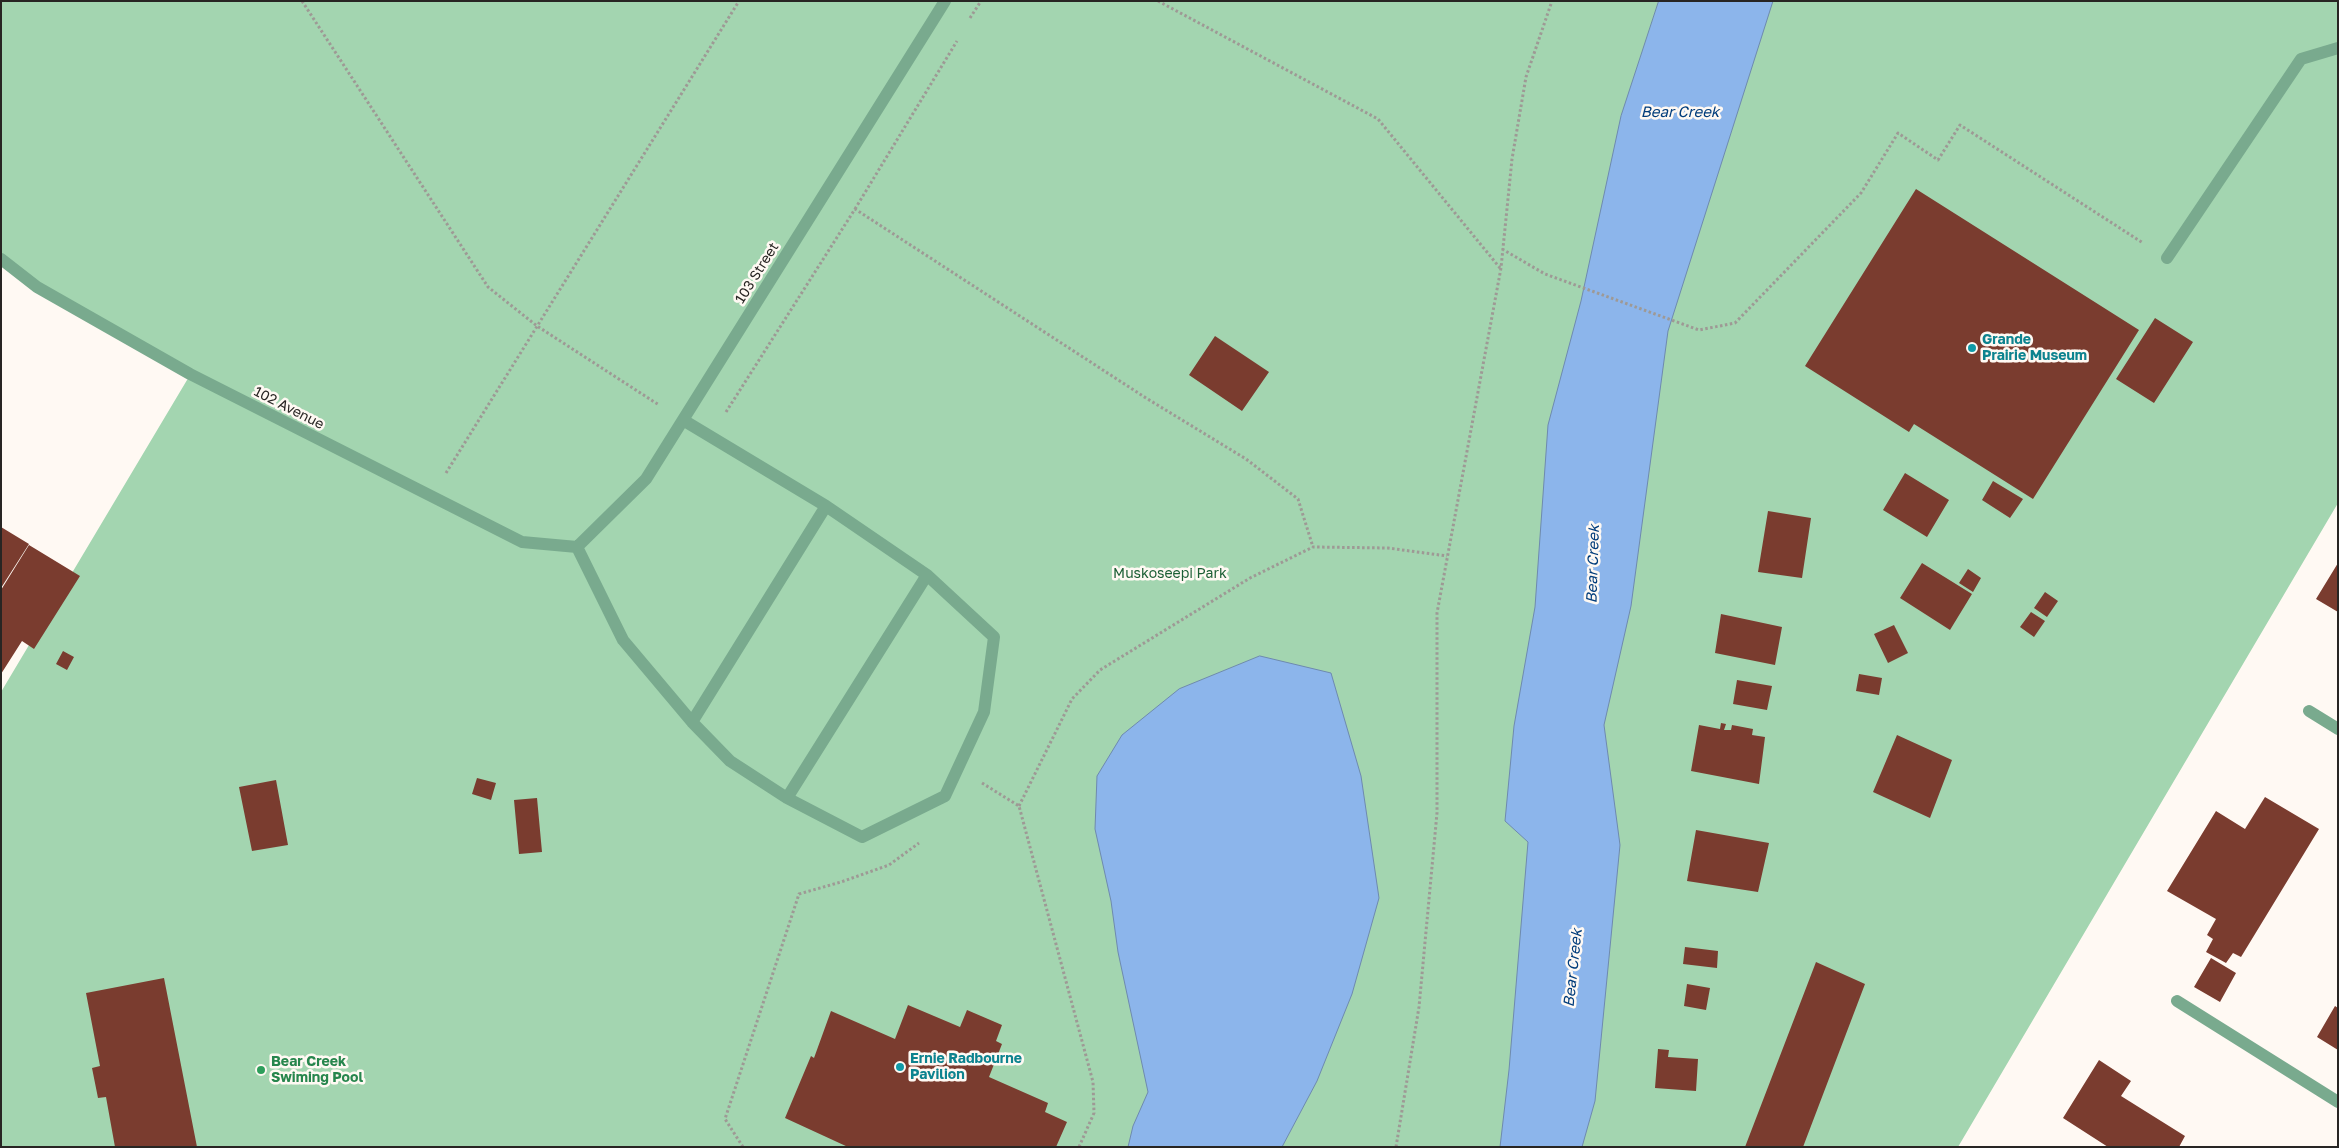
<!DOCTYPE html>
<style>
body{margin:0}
#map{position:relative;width:2339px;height:1148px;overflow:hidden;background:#fff9f3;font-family:"Golos Text",sans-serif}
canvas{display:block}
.frame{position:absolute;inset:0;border:2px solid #282523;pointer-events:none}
</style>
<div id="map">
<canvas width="2339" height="1148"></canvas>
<div class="frame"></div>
</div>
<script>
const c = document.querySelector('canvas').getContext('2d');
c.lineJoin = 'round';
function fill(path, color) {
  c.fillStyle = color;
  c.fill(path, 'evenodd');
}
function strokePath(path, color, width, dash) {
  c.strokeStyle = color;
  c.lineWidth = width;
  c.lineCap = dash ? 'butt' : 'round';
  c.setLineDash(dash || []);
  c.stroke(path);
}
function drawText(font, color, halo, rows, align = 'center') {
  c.font = font + ' "Golos Text",sans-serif';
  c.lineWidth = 5;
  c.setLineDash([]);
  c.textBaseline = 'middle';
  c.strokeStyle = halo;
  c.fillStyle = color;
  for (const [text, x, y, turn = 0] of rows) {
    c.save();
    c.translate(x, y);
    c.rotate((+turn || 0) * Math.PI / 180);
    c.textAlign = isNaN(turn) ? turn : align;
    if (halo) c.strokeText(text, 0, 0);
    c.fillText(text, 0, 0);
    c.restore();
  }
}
fill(new Path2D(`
 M1,1h2337v502l-380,644h-1957v-455l189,-317 -189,-116z`), '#a3d5b0');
const water = new Path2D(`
 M1659,1h114l-105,330 -37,275 -27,119 16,120 -25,256 -13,46h-82l9,-77 19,-228 -23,-21 9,-95 21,-119 13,-182 33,-124 40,-185z
 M1260,656l71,17 30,103 18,122 -27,96 -35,87 -35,66h-154l5,-21 15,-34 -30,-140 -7,-51 -16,-72 2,-53 25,-41 57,-46z`);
fill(water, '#8cb5eb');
strokePath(water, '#6e8aaf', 1);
fill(new Path2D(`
 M1916,189l223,141 -106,169 -119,-75 -5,8 -104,-66z
 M2155,318l38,24 -39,61 -38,-24z
 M1215,336l54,36 -27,39 -53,-36z
 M1905,473l44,27 -22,37 -44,-27z
 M1993,481l30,18 -13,19 -28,-18z
 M1768,511l43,7 -9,60 -44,-6z
 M1,527l28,17 -28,44z
 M29,545l51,31 -46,73 -12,-8 -21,33v-84z
 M1922,563l50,31 -22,36 -50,-32z
 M2338,563v49l-22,-13z
 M1968,569l13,9 -8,14 -14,-9z
 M2045,592l13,9 -11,16 -13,-9z
 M2031,612l14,9 -11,16 -14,-10z
 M1721,614l61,13 -7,38 -60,-12z
 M1894,625l14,28 -20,10 -14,-29z
 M63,651l11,6 -7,13 -11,-6z
 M1859,674l23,4 -3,17 -23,-4z
 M1737,680l35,6 -5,24 -34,-6z
 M1721,723l5,1 -2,6h7l1,-5 21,4 -1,6 13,2 -6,47 -68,-13 8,-46 21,4z
 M1897,735l55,25 -22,58 -57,-26z
 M477,778l19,5 -5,17 -19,-6z
 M276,780l12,65 -36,6 -13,-64z
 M2265,797l54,32 -78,128 -8,-4 -7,10 -20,-11 7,-13 -6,-4 9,-16 -49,-28 49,-80 29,18z
 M537,798l5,54 -23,2 -5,-54z
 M1696,830l73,13 -11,49 -71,-11z
 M1685,947l33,4 -1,17 -34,-4z
 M2211,958l25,15 -16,29 -26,-15z
 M1816,962l49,22 -62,163h-58z
 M164,978l33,169h-82l-9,-50 -8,1 -6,-30 8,-2 -14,-73z
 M1687,984l23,4 -4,22 -22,-4z
 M908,1005l52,22 7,-17 35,15 -6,16 6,3 -13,33 59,26 -3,9 22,10 -11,25h-208l-63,-29 26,-62 3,2 17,-47 64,28z
 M2335,1006l3,2v42l-21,-13z
 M1658,1049l11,1 -1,7 30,2 -2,32 -41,-3z
 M2099,1060l32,21 -10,15 64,40 -6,11h-71l-45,-29z`), '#7a3c2f');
strokePath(new Path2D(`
 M302,1l186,286 49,39 122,79
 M1158,1l220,118 122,149
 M970,18l11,-17
 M855,209l102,-168
 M1502,249l43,25 154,56 36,-7 126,-130 37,-60 40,27 22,-35 183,118
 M726,412l129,-203 291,189 100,61 52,40 15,48
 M446,473l293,-472
 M982,783l37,23 74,276 1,31 -15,34
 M1019,806l53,-107 28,-29 150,-92 63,-31 75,1 59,8
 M743,1147l-18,-28 74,-225 42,-12 48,-17 30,-22
 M1396,1147l23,-140 18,-194v-200l64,-345 11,-109 14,-82 26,-76`), '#9e9995', 3, [2.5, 2.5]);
strokePath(new Path2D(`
 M2167,258l134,-199 37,-11
 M1,259l36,28 153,87 332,168 55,5
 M577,547l46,93 69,82 38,39 57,37 75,39 83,-41 39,-84 10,-75 -67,-62 -101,-69 -143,-86
 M577,547l69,-68 299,-478
 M2309,711l29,18
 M692,722l134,-216
 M787,798l140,-223
 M2177,1001l161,101`), '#79aa8e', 12);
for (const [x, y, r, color] of [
 [1972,348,5,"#0f9aa8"],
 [900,1067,5,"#0f9aa8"],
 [261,1070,5,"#2e9e5b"]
]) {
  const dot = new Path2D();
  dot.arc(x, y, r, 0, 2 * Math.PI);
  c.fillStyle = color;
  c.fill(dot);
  strokePath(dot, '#fff9f3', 2);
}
drawText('14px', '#282523', '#fff9f3', [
 ["103 Street",757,273,-58],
 ["102 Avenue",289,408,27]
]);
drawText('bold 14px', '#0d838f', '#fff9f3', [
 ["Grande",1982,340],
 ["Prairie Museum",1982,356],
 ["Ernie Radbourne",910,1059],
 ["Pavilion",910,1075]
], 'left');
drawText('14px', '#1c5f35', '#fff9f3', [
 ["Muskoseepi Park",1170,574]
]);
drawText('bold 14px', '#27864d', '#fff9f3', [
 ["Bear Creek",271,1062],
 ["Swiming Pool",271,1078]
], 'left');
drawText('italic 15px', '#013c7b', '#fff9f3', [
 ["Bear Creek",1680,112],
 ["Bear Creek",1593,564,-88],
 ["Bear Creek",1573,968,-84]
]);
</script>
